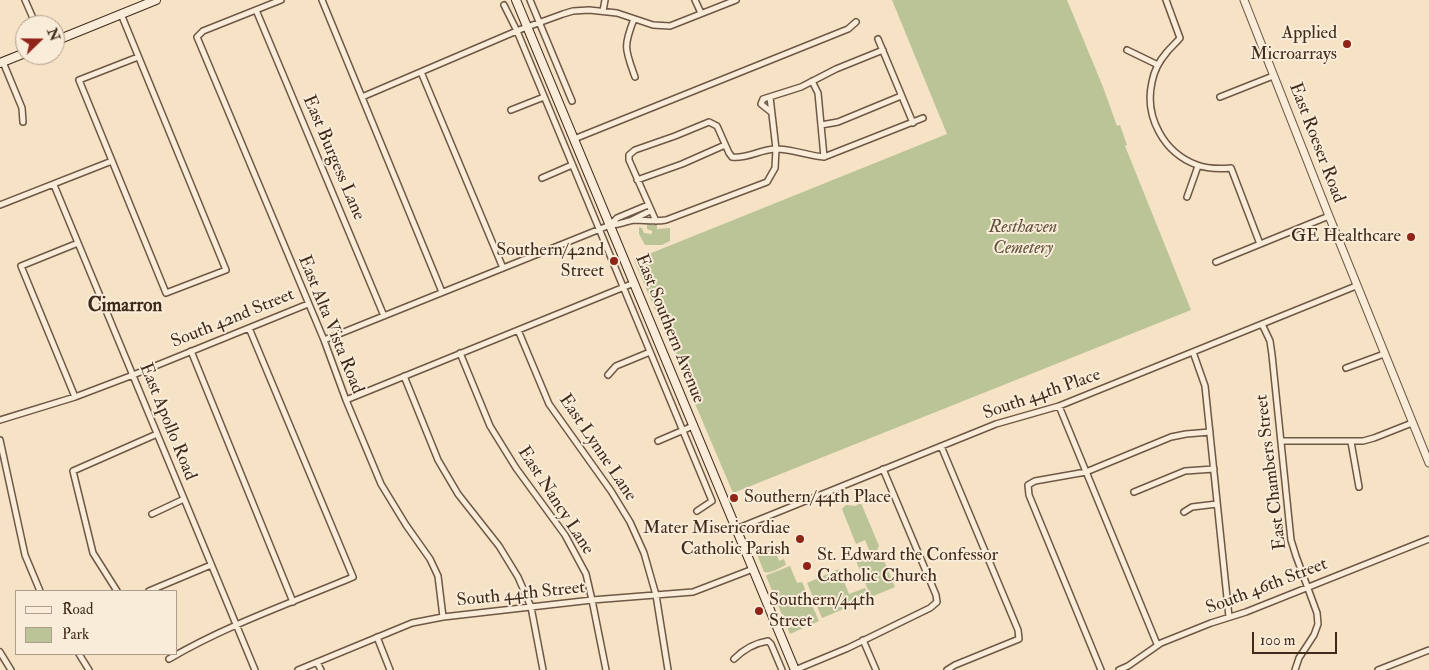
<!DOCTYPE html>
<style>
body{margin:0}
#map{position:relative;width:1429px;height:670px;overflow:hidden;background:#f6e2c5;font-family:"IM FELL Double Pica",serif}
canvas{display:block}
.legend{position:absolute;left:15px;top:590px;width:162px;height:65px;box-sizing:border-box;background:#f9ecd9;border:1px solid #af9e8d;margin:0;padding:6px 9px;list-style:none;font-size:15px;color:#402a1a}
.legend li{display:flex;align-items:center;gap:10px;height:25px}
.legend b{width:25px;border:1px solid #af9e8d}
.north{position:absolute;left:15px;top:15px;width:50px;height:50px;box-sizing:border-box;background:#f9ecd9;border:1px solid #af9e8d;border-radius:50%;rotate:68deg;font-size:14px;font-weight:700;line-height:20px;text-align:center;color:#402a1a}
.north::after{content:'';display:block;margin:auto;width:18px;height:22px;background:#8f2418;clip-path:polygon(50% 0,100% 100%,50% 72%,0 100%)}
.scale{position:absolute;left:1252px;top:632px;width:85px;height:22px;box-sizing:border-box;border:2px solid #402a1a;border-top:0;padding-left:6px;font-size:15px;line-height:18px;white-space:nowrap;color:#402a1a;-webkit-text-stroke:4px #f9ecd9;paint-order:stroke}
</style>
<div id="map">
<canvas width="1429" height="670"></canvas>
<ul class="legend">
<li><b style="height:6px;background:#f9ecd9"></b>Road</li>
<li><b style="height:14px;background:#bac496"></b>Park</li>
</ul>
<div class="north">N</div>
<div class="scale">100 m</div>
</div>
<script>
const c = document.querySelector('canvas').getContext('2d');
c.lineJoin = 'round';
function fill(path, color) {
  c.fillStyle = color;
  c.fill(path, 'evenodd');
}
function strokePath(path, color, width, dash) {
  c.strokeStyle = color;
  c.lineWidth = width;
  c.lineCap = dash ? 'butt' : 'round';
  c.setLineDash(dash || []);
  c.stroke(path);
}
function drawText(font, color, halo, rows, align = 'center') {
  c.font = font + ' "IM FELL Double Pica",serif';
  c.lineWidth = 4;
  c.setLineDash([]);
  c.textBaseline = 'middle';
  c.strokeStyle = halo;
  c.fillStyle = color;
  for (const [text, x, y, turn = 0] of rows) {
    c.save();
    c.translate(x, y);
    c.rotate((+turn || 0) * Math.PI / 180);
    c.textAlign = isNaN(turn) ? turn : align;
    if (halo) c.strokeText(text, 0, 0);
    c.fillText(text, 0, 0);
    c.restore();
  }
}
fill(new Path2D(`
 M892,0h175l36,87 14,39 3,-1 7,20 -2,1 66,164 -458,183 -99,-233 313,-126z
 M647,224l10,1v4l13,-1v13l-8,4h-17l-6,-11v-7l3,1 2,5 8,1v-3l-5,-2z
 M861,503l18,43 -2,4 -7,2 -5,-12 -9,4 -14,-35 4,-4 9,1z
 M767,545l3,7 5,-2 4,11 5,-2 2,6c-7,3 -15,9 -22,7l-9,-23z
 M880,551l15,36 -24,10 -15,-36z
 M790,566l7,17 5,-1 17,39 -29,13 -24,-58 1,-1z
 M839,569l10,25 16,-6 5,10 -48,20 -15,-35z`), '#bac496');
const minor = new Path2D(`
 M25,0l11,25
 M281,0l-78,31 -6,6 127,303 22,60 35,84 25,41 24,34 8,17 5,41
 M322,0l120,292
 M530,0l42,101
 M695,0l6,13
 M1166,0l14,38c-4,5 -9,9 -13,14 -7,8 -13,19 -15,30 -8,35 12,71 45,83 11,4 23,4 34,3l29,76
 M504,5l13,26 195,470 -15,10
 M256,10l128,306
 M603,11l2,-11
 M121,14l105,256 -60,23 -87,-213 59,-23
 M634,19c-11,28 -9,30 1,58
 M878,39l35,84
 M1127,50l31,15
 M3,62l19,46 1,14
 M421,72l82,196
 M812,81l6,12 6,64
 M362,97l157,-67 44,-16 10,-3 16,-1 28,3 36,12 17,1 66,-26
 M1220,97l53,-21
 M511,110l33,-13
 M771,112l-10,-8 2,-5 38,-12 35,-18 47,-19
 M821,125l17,-3 63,-26
 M574,139l274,-110 8,-7
 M542,178l30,-13
 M637,180l45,-16 43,-19
 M54,185l201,485
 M1187,197l11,-31
 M0,205l112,-44
 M632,220l18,-9
 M656,221l-27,-61v-5l6,-5 40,-14 34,-14 8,4 12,27 3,4c14,2 28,-7 42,-8 16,-1 34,7 50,8l99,-39
 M610,225l7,-7 31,-13
 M1216,262l113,-46
 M1262,324l8,17 2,14 19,185 5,16 21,57 1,11 -4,11 -15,23 -4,12
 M518,330l31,74 62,87 19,31 14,31 12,42 12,75
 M324,340l286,-115c11,0 16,-4 24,-5 11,0 21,2 32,0l101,-38 8,-14 1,-19 -6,-52
 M191,351l102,251
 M1193,352l12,34 24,231
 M460,353l30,73 26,42 49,67 21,39 6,26 14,70
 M1346,368l38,-14
 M608,375l8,-9 34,-14
 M404,376l34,84 20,34 41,52 19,31 13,30 12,63
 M75,397l-54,-131 57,-23
 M346,400l288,-117
 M1059,406l98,238
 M0,420l75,-23 58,-22 175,-71
 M0,440l25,115 15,36
 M658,441l35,-15
 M1282,441h81l11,-3 38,-15
 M1351,442l8,45
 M941,446l77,184 1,9 -64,26 -8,5
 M1134,492l51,-21 29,-2
 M1184,512l8,-5 25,-3
 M152,514l32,-15
 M736,529l260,-105 63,-18 297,-120
 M117,591l-24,-38 -20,-82 84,-37
 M149,591l62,-26
 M377,637l13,33
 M863,640l13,30
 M0,652l11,18
 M79,654l10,16
 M169,659c58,-34 122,-56 184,-82l-104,-249
 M734,659c9,-9 21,-16 34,-18l3,3 11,26
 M317,662l4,8
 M298,670l114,-47 31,-6 149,-17 101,-8 60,-23
 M795,670l53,-22 82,-40 7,-6 -1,-7 -53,-126
 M1101,670l-72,-175 -1,-10 7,-4 51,-9 85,-35 15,-3 24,-2
 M1119,670l9,-4 33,-23 50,-20 35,-11 183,-73
 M1378,670l51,-20`);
const tertiary = new Path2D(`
 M1244,0l85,216 100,247`);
const secondary = new Path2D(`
 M516,0l279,670
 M55,41l101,-41
 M0,63l25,-10`);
strokePath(minor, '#6e5845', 8);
strokePath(tertiary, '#6e5845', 9);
strokePath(secondary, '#402a1a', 10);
strokePath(minor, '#f9ecd9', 5);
strokePath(tertiary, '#f9ecd9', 7);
strokePath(secondary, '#f9ecd9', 8);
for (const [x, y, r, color] of [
 [1347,44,5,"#8f2418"],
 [1411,237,5,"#8f2418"],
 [614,261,5,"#8f2418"],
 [734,498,5,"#8f2418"],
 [800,539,5,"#8f2418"],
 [807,566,5,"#8f2418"],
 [759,611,5,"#8f2418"]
]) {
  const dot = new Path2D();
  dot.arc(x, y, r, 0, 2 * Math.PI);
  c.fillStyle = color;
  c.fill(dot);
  strokePath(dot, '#f9ecd9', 2);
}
drawText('18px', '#402a1a', '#f9ecd9', [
 ["Applied",1337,34],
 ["Microarrays",1337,55],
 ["GE Healthcare",1401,237],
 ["Southern/42nd",604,251],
 ["Street",604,272],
 ["Southern/44th Place",744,498,"left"],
 ["Mater Misericordiae",790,529],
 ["Catholic Parish",790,550],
 ["St. Edward the Confessor",817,556,"left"],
 ["Catholic Church",817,577,"left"],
 ["Southern/44th",769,601,"left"],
 ["Street",769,622,"left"]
], 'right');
drawText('18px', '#402a1a', '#f9ecd9', [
 ["East Roeser Road",1316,143,69],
 ["East Burgess Lane",333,158,67],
 ["South 42nd Street",233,319,-22],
 ["East Alta Vista Road",330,325,68],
 ["East Southern Avenue",669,329,68],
 ["South 44th Place",1042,395,-19],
 ["East Apollo Road",167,422,68],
 ["East Lynne Lane",597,448,56],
 ["East Chambers Street",1272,472,-97],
 ["East Nancy Lane",555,501,57],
 ["South 46th Street",1267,587,-21],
 ["South 44th Street",521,595,-6]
]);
drawText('italic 18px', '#5e5039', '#f9ecd9', [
 ["Resthaven",1023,228],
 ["Cemetery",1023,249]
]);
drawText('bold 19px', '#402a1a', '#f9ecd9', [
 ["Cimarron",125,307]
]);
</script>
